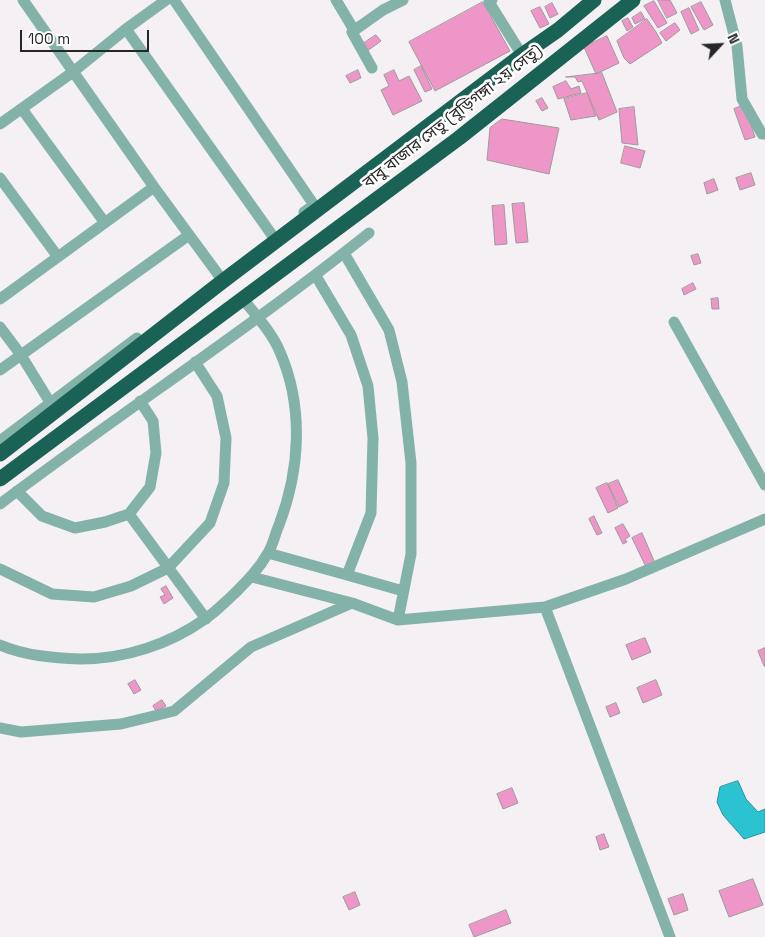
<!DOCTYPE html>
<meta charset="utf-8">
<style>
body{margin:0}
#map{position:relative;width:765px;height:937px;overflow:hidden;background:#f4f0f4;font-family:"Space Grotesk",sans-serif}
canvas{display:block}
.north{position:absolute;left:695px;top:20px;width:50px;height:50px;-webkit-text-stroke:4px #fff;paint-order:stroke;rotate:65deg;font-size:14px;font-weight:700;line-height:20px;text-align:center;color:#272627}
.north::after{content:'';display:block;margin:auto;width:18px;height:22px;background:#272627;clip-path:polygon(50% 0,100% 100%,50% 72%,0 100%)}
.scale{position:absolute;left:20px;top:30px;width:129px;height:22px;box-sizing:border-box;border:2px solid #272627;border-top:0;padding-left:6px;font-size:15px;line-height:18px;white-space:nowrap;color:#272627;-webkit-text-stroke:4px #fff;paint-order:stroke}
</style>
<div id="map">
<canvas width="765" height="937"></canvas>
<div class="north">N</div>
<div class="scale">100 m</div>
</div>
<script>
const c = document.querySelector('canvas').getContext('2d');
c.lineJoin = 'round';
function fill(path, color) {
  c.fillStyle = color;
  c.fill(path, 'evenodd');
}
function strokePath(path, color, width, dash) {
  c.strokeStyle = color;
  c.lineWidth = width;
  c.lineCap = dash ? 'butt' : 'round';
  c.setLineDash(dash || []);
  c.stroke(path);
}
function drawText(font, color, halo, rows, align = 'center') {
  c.font = font + ' "Space Grotesk","Noto Sans Bengali",sans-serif';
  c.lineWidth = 5;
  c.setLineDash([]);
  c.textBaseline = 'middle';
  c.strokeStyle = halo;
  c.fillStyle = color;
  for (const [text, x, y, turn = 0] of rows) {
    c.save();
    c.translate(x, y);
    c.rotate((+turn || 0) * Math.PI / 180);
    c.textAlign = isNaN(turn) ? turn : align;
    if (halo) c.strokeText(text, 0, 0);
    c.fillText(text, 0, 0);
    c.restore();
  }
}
const water = new Path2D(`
 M738,781l8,18 12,13 7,-3v23l-21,7 -21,-24 -6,-13 3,-15z`);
fill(water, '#2bc2d1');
strokePath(water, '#2a939e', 1);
const building = new Path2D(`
 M658,0h12l7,13 -10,5z
 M654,1l13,22 -9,5 -14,-22z
 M483,2l27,49 -75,40 -26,-49z
 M701,2l12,23 -9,5 -13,-23z
 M552,3l6,11 -8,4 -5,-11z
 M540,7l9,17 -9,4 -9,-17z
 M689,8l10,22 -8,4 -10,-22z
 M641,12l4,7 -10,5 -3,-6z
 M628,18l5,9 -6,4 -5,-10z
 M647,19l9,13 6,11 -32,21 -6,-6 -7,-17z
 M675,23l5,7 -14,11 -6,-8z
 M376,35l5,6 -18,13 -5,-7z
 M607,36l12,27 -23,11 -12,-27z
 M421,66l11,23 -7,3 -11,-22z
 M358,70l3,8 -11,5 -4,-7z
 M394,70l5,11 10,-5 13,25 -29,14 -12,-25 8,-4 -5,-11z
 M602,73l15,39 -18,8 -17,-39 -4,1 -3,-5h-9z
 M566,81l5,8 8,-3 2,7 -23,6 -5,-12z
 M587,93l9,23 -25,4 -7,-21z
 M542,98l6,10 -6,3 -6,-10z
 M744,105l11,32 -10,3 -11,-31z
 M634,107l4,38 -16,-2 -3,-34z
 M502,119l57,9 -10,46 -62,-14 3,-32z
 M625,146l20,5 -5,17 -19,-5z
 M751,173l4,12 -15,5 -4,-12z
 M714,179l4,11 -11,4 -3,-11z
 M524,203l4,39 -12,1 -4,-39z
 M504,205l3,39 -12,1 -3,-39z
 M698,254l3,9 -7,2 -3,-9z
 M693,283l3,6 -12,6 -2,-6z
 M718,298l1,11h-7l-1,-10z
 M618,480l10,22 -9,5 -11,-23z
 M607,483l11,25 -10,5 -12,-25z
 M594,516l8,17 -5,2 -8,-16z
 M623,524l7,12 -5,3 2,3 -4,2 -8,-16z
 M642,533l13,30 -9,4 -14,-29z
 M166,586l7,12 -9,6 -4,-7 5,-2 -4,-6z
 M645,638l6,14 -19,8 -6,-15z
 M765,648v18h-1l-6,-15z
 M135,680l6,10 -7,4 -6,-10z
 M656,680l6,15 -19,8 -6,-15z
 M162,700l4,6 -10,5 -3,-5z
 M616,703l4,10 -10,4 -4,-10z
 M512,788l6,15 -15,6 -6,-15z
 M604,834l5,13 -9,3 -4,-13z
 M753,879l10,26 -34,12 -10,-26z
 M355,892l5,13 -11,5 -6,-13z
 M683,894l5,16 -14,5 -6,-16z
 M506,910l5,13 -37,14 -5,-12z`);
fill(building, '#ed96c7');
strokePath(building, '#9e9a9c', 1);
strokePath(new Path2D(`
 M23,0l131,187 69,94
 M174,0l140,205 -10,7
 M336,0l18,30
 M492,0l-3,2 33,53
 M725,0l12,46 5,53 20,35h3
 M126,29l151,213
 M372,68l-20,-36 31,-22 20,-10
 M22,109l83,114
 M0,124l73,-52 53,-43 40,-29
 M0,178l58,79
 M344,253l45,77 13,52 9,81v91l-13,66
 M0,299l154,-112
 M674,322l91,163
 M0,327l21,28 30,49
 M0,370l189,-135
 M0,441l137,-103
 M17,491l25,25 33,12 30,-6 24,-8 21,-27 6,-34 -3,-32 -13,-20
 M0,504c122,-92 250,-176 369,-271
 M129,514l77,105
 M268,553l79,22 24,-62 2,-75 -5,-52 -17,-51 -35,-59
 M0,569l52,25 42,3 37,-11 37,-18 42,-45 14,-40 2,-45 -9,-42 -22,-34
 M347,575l56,16
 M252,577l100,26
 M545,607l125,330
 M0,645c26,11 54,13 81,14 44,0 89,-15 124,-40 11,-7 20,-17 29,-25 13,-13 25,-25 34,-41 5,-8 7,-19 11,-28 21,-55 25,-118 1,-173 -7,-18 -25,-38 -37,-53
 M0,728l21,4 100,-8 53,-13 77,-64 101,-44 46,17 147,-13 81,-28 139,-60`), '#83b3a8', 11);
strokePath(new Path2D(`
 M0,454l223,-173 299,-226 36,-25 36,-30
 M0,479l459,-341 174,-138`), '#1a6256', 15);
drawText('16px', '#272627', '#fff', [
 ["বাবু বাজার সেতু (বুড়িগঙ্গা ২য় সেতু)",453,117,-38]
]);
</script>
